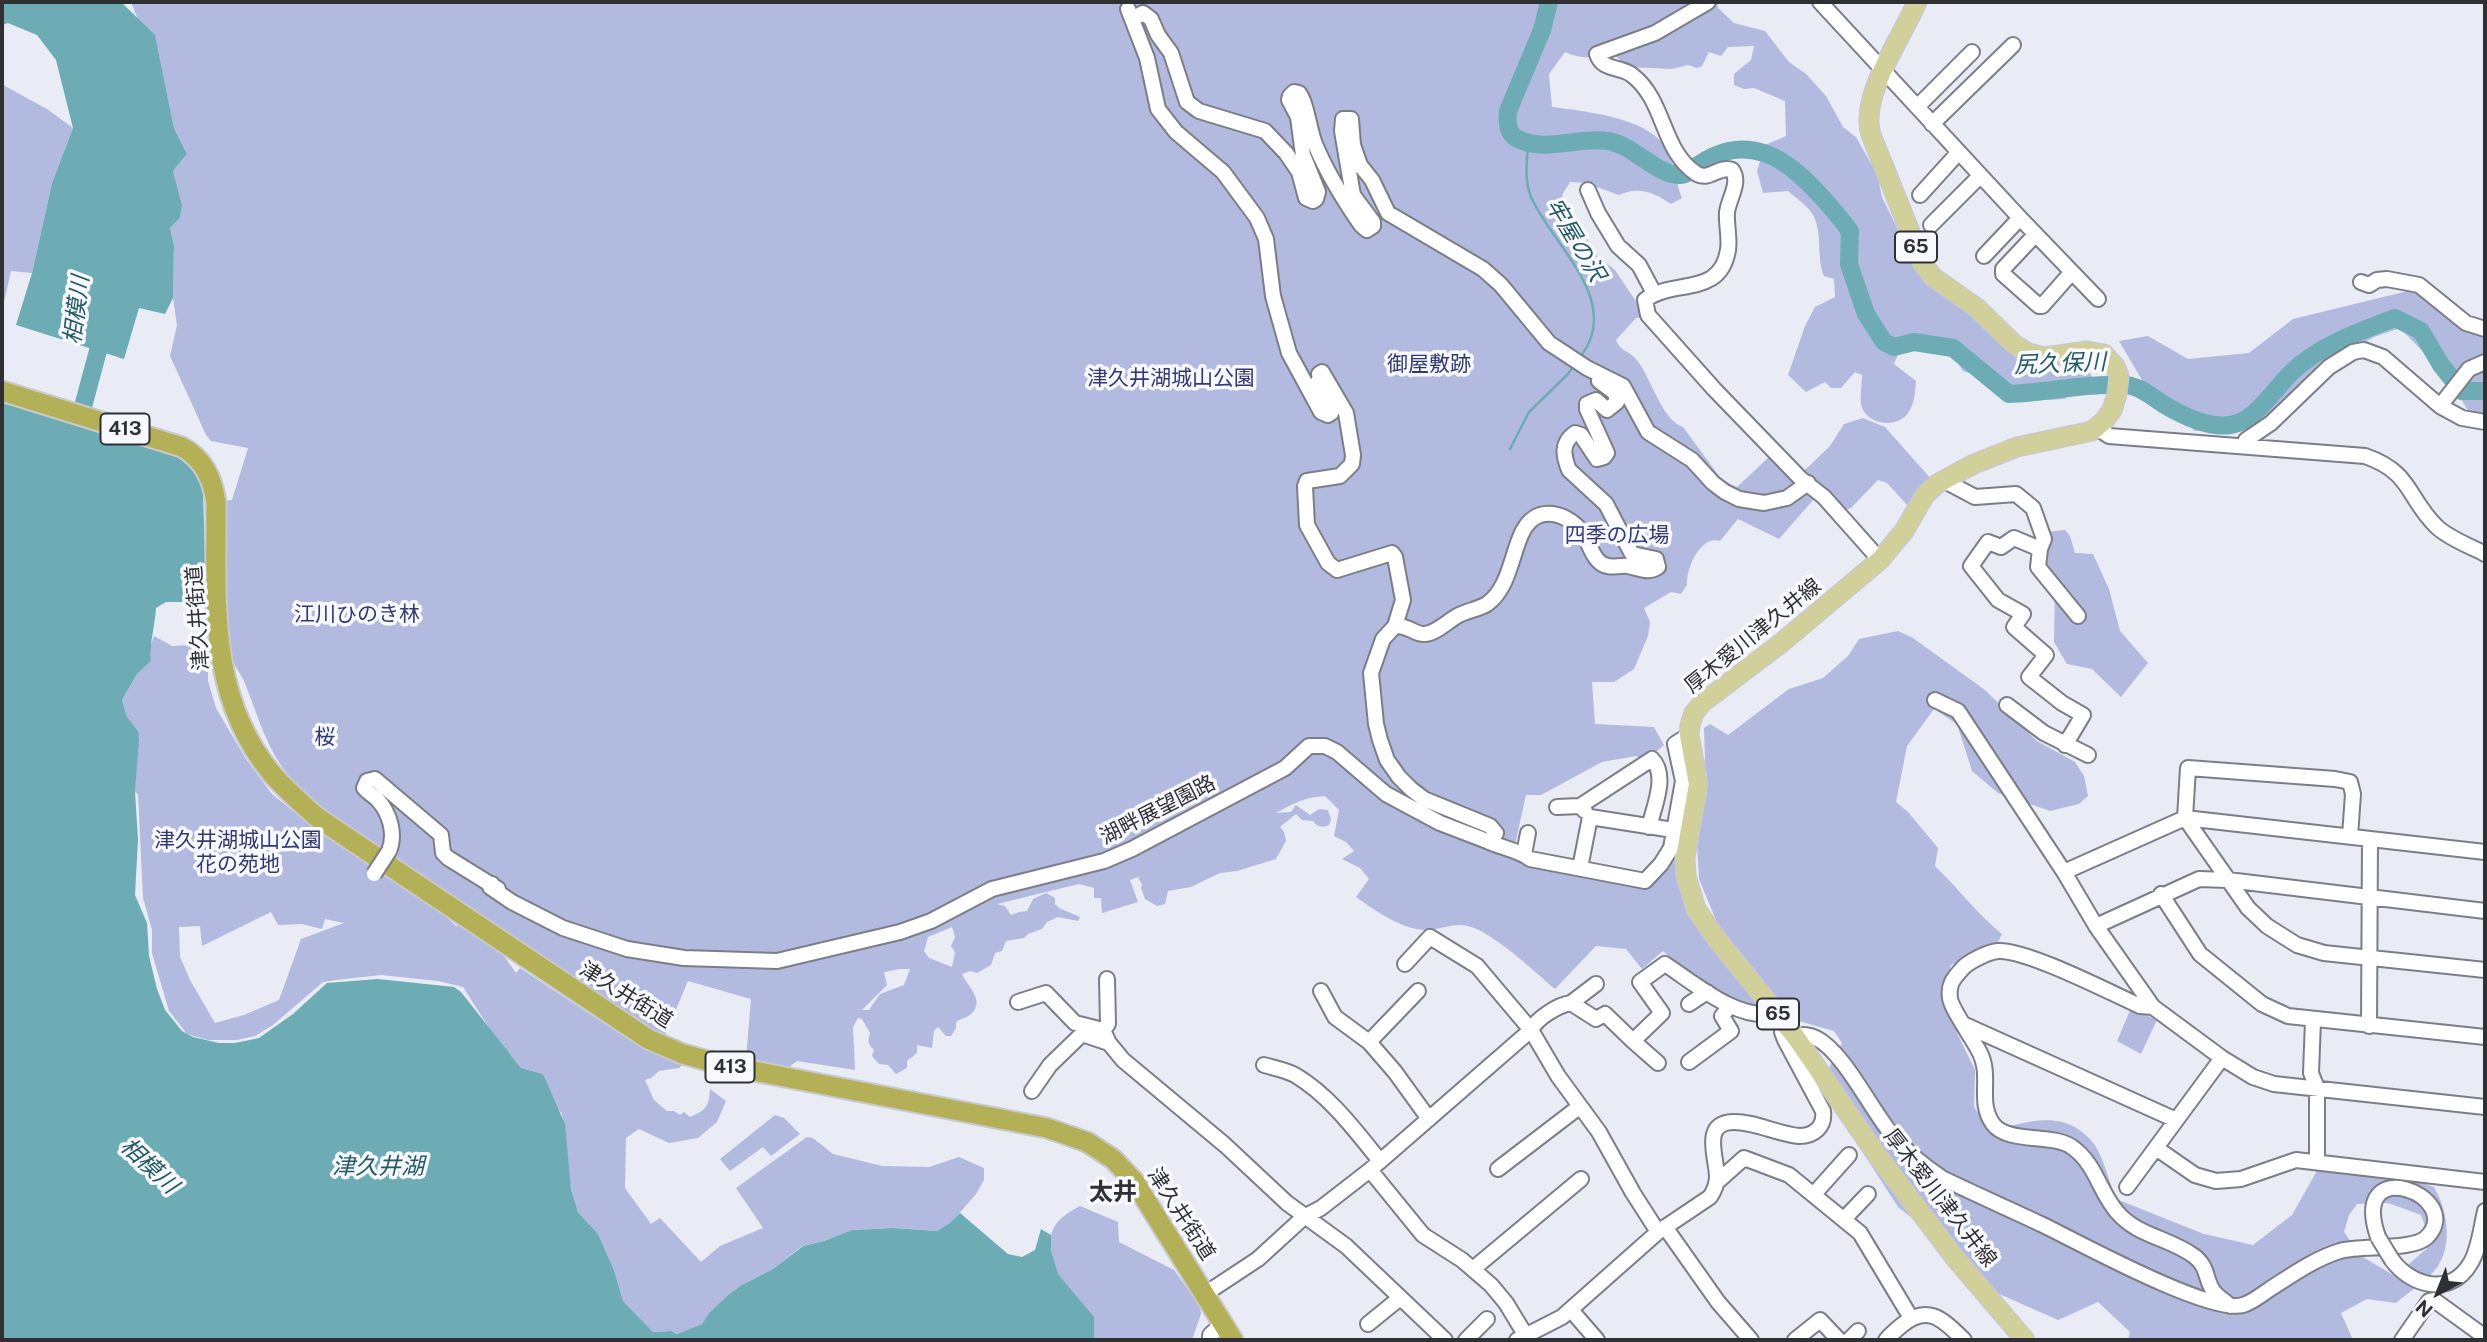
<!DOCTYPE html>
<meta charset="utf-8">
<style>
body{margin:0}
#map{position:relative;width:2487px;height:1342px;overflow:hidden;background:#e9ebf5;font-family:"Public Sans",sans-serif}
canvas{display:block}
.frame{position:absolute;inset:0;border:4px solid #2f3034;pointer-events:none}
.north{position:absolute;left:2403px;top:1258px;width:70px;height:70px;-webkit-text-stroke:5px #f7f9fe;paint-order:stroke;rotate:222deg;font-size:19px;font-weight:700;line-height:28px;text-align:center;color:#2f3034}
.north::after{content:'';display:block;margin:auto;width:24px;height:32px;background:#2f3034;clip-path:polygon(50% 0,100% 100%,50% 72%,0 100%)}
</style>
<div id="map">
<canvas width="2487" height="1342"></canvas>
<div class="frame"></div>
<div class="north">N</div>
</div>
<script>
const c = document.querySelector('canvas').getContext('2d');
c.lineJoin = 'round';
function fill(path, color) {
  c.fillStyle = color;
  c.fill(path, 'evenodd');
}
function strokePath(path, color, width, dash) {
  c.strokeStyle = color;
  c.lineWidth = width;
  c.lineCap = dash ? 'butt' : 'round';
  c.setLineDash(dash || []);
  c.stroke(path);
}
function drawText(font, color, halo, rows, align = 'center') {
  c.font = font + ' "Public Sans","Noto Sans JP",sans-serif';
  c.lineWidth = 7;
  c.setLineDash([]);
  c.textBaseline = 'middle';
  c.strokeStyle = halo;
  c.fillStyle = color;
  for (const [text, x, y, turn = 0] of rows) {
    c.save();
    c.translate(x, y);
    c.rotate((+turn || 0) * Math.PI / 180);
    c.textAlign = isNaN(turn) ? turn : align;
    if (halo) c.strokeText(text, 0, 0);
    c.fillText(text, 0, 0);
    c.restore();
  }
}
fill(new Path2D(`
 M131,2h1586l1,6 16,15 31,8 24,31 17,12 20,22 17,31 13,10 21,37 5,23 40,82 41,27 55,54 17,9h52l8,12 -31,18 -37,2 -23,-16 -17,-19 -11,9 -13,-4 -14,-22 -30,-4 -19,5 -6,14 22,17c-1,11 -1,22 -8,32 -10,15 -38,13 -46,-5 -3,-8 0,-23 0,-33l-7,-3 -14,16h-10l-6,-6 -19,10 -18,-17 17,-49 10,-19 20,-10 -1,-18 -10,-3c-8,-20 -1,-42 -11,-61 -5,-9 -17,-17 -25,-24l-25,2 -6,-22 8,-26 21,-9 -1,-35 -31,-13 -10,1 -10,-4v-11l17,-14 3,-14 -26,1 -7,9 -12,-4 -7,14 -5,2 -9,-3 -16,4 -44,-2 -17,-15c-18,6 -28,8 -46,0l-16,22 3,33c31,4 92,10 112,38 11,15 11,37 18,53l-11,6c-17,-12 -33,-18 -52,-9l-33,-12 -16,-1 -8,13 35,61 18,14 22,33 5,-1 4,15 -10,1 -20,22c4,11 13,11 20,19 14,15 25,61 47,68l39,53 15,7 33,-31 44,43 -35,40 -41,-20 -18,22c-20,-6 -34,28 -33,44l-6,9 -10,-2 -27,16 6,14 -2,14 -14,33 -20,13h-22l3,42 59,3 10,18 -16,14 -5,1 -7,-4 -34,6 -61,33h-15l-13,59 133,31 28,-35 3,30 8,21 80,106c-19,5 -87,-42 -102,-56l-21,18 -16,-20 -30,-3 -41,43c-20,-17 -68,-63 -93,-64 -13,-1 -26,6 -38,5 -25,-2 -48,-19 -68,-33l13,-18 -9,-11 -18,-9 12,-8 -8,-9 -12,-6 5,-26 -14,-14c-20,1 -33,8 -49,17l15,-1 5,-7 14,10 9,-6 9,1 3,10 -2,5c-7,3 -12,2 -16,-4l-11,-1 -6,-6 -16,13 4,5 2,9 -10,18 -39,12 -17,2 -29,14 -23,4 -3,13 -8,2 -12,-7 -4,-11 1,-4 -4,-6 3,-2 -11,4 8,22 -36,11 -1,-15h-7v-10l-15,-4 -82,20 8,2 6,9 8,-3 8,-1 6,-12 13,-6 9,5v6l4,4 21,9 -2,4 -20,-4 -11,5 -5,7 -14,5 -4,4 -18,3 -4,10 -7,2 -4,12 -14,8 -7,-2 -8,3c5,12 24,27 9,40 -4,4 -10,4 -15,8v6l-5,8h-5l-8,-9 -4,4 -2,17 -15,-3v8l-10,8v7l-11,6 -8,-9 -9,-1 -7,-8 2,-6c-7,-6 -6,-10 -4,-17l-8,-14 -4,-1 -5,9 2,43 -58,-9 -8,6 -43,-9 5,-59 -63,-18 -24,57 -340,-228c-15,-14 -31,-27 -42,-43 -18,-26 -26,-57 -38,-86 -5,-11 -15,-21 -16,-34l-4,-146 8,-1 16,-52 -37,-7 -5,-6 -36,-79 7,-31 -4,-27 1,-53 -4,-17 10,-10 2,-13 -9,-34 14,-17 -13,-26 -19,-92 -17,-16zM952,927l3,10 -4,9 4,6 -3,15 -23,-9 -5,-7 4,-14zM900,969h10l-6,16 -24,9 -11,16h-7l25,-25 -3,-13z
 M3,85l44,24 26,19 -21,55 -20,90 -21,-2 -9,40z
 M2412,290l40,32 33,13v85l-14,-4 -20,-34 -17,-12 -6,-13 -28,-29 -26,9 -32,17 -83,73 -64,4 -53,-51 -23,-39 29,-5 40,23 61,-6 44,-34z
 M1863,418l22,9 47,53 -22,28 -23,-25 -9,-3 -27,28 -6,2 -44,-36 29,-28 14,-22z
 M2065,530l5,6 5,17 18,1 16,35 11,42 28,32 -27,34 -29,-28 -25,-5 -13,-22 1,-54 -14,-22 3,-34z
 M1898,631l15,7 72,52 52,51 38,21 9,14 4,20 -9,8 -29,7 -52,-18 -26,-22 -15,-47 -23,-15 -27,37 -11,56 12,10 30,36 -3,18c23,22 42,48 67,68l-4,8 -47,23 -7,27 14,43 17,35 -1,37 16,24c38,-9 75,-24 104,13 9,12 16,40 22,55l88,35 49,11 39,-30 26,-46 89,9 27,9c13,23 19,56 4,79 -10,14 -29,26 -42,37l-29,-4 -26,14 12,27h-225l2,-8 -32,-30 -40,18 -63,-28 -29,-32 -68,-53 -56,-87 -14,-50 14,-27 -8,-12 -39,-11 -77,-95 -19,-46 -3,-56 9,-65 -1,-30 6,-4 18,11 61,-46 34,-11 25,-22 11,-17zM2388,1203l33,12 11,29 -37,32 -34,-20 -17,-24 5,-17 8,-11z
 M154,636l18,10 36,-2v37l8,27 30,51 26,35 42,34 129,86 13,12 3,-1 45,31 12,17 4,-5 117,77 45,20 -3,3 -20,3 -8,7 -6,2 9,20 13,11h7l6,4 4,-3 6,5c16,-7 19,-10 20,-28l16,12 -9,21 -19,16 -29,5 -30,-14 -13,9 -1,50 26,36 9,-6 41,44 19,-16 43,-18 -27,-40 71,-51 6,1 20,16 49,12 47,1 30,-10 25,11v12l-8,14 -25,29 -14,8 -44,-3 -41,2 -28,11 -22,5 -29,23 -33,17 -12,9 -19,18 -7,11 -25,10 -6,-3 -18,1 -30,-31 -9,-31 -16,-36 -20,-22 -7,-23 -9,-75 -7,-9 -12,-31 -22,-6 -10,-13 -13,-13 -35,-55 -25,-6 -57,-6 -45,5 -13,2 -50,43 -18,11 -18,4h-29l-21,-6 -18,-23 -17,-58v-23l-9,-32 -5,-104 -3,-2 3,-61 -11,-14 -5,-17 15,-26 14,-13 -1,-14zM271,912l7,13 24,-1 20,5 3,-10 19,4 -43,16 -22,61 -35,15 -29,8 -25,-43 -10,-23 -1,-30 21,-1 2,20z
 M2131,1008l26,12 -16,34 -24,-13z
 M775,1115l9,3 16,16 -29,22 -8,-9 -33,24 -10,-12z
 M1080,1206l38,16 1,20 55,28 26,36 1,8 -9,26h-99c-14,-25 -49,-75 -42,-104 3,-15 16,-23 29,-30z`), '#b2badf');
fill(new Path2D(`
 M2,2h119l34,33 19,93 13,26 -14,17 9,34 -2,13 -10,10 4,17 -1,53 -8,16 -26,-6 -15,51 -108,-34 16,-52 20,-90 21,-55 -17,-68 -19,-25 -29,-12 -6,2z
 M2,399l66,23 1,-2c28,9 90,23 111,39 12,8 18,19 23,31l3,103 -13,9h-27l-10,6c-1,18 -7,36 -5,53l-14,13 -15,26 5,17 11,14 1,8 -4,53 3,47 -3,56 12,28 2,33 8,33 8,21 17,21 11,6 26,6h16l24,-5 34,-24 34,-31 51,-4 76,8 7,5 60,76 22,6 22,50 6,65 7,23 20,22 16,36 9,31 30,31 18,-1 6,3 25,-10 7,-11 19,-18 12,-9 33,-17 30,-23 21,-5 28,-11 41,-2 44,3 13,-8 10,-10 48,41 14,3 13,-7 6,-21 10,6v16l7,23 36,43v23h-1090l-2,-3z`), '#6dacb5');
strokePath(new Path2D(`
 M1528,143c-1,17 -4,37 3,54 21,48 92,103 50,159
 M1510,449l19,-37 39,-38 7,-10`), '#6dacb5', 2.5);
strokePath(new Path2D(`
 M1549,2l-7,28 -34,81c-1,11 -1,23 10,28 27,14 62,-3 90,2 26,4 48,34 72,34 7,0 13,-6 18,-10 21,-14 41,-20 66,-12 32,10 66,52 86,78l-1,33 17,50 18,28 10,5 20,-5 39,6 56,46c34,-1 66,-9 100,-9 7,0 15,-1 22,1 13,3 21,11 32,18 20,12 51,28 75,19 20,-7 39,-37 54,-51 26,-26 69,-41 103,-54l26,13 20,34 21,26h23
 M77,429l22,-82 2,-20`), '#6dacb5', 18);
const minor = new Path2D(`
 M1708,2l-53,31 -58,21c5,17 24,12 35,21 34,26 29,76 65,99 13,7 22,-9 35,-4 9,12 -3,28 -5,42 -1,13 3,26 1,38 -8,48 -54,28 -83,50l3,15 66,74 87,90 23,18 56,63
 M1820,2l200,216 78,81
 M1128,9l19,49 11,51 18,23 47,40 34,46 9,21 7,57 16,57 32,59 7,3 3,-2 -13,-32
 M1132,19l11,-6 8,6 7,16 13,18 16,49 12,9 66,20 21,22 13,19 7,26 7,3 3,-2 2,-7 -15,-37 -5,-38 -9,-17 1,-4 4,-4 5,1c7,8 11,39 16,51 12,29 28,55 46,81l6,5 6,-4v-4l-20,-27 -11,-64 1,-12h8l2,26 7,20 12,15 16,33 95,56 18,16 48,58 38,25 36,18 25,46 44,28 21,23 12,9 14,7 25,4 23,-5 21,-15
 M1917,107l55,-55
 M1932,124l81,-79
 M1588,190l10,23 20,33 21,19 15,28
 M1920,195l39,-43
 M1931,225l49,-49
 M2035,235l-32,34v5l36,32h3l30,-34
 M1984,256l36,-38
 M2361,282l8,3 8,-5 10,-1 32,6 47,38 19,6
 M2440,406l29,-37 16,-7
 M2097,428l12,8 256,20c47,16 42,42 72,71 13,12 33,19 48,27
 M2243,446l3,-6 25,-17 58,-56 24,-15 11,-2 19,7 57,49 22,12 23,4
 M1943,480l32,17 41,-3 17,14 11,31 -4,10 -2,18 40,49
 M2040,549l-26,-11 -13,9 -13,-5 -17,24 27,34 25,14 -9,13 32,28 -17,22 33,26 21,12 -18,30
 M1395,626c14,-1 20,9 30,8 11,-1 22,-12 32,-18 9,-5 22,-7 30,-12 31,-22 23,-79 53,-89 18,-5 37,7 45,22 5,9 8,21 17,27 8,5 16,1 26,2 11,2 20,8 30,1l-2,-8 -24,-5 -26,-50 -37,-34c-6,-15 -8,-27 6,-37l6,2 16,24 7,-2 3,-4 -20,-44v-5l9,-4 11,10 10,-8 -2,-9 -16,-12 2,-6
 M1935,700l23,11 106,161 32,54 57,81 69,51 31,19 21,7 211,23
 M2007,705l37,28 44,22
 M1580,806l72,-47c16,16 2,48 -3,68
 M1557,807l23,-1 5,5
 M2350,836l3,-42 -3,-12 -15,-3 -147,-11 -3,50 63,90 19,18 30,19 27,8 161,17
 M1487,841c12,6 34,10 43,18l115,22 16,-17 10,-16 12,-67 -8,-37 14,-9
 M389,851c7,-17 1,-38 -12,-52 -4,-4 -9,-6 -13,-11l3,-7 8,-2 66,56 2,18 5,5 50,31
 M1524,854l4,-21
 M1580,868l10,-51 83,13
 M2064,872l121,-54 300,34
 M492,884l-2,3 22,15 51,26 64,21 57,9 93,3 123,-29 31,-11 61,-32 112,-28 28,-12 153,-81 24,-22h16l12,6 49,42 54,29 47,18 5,-1 4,-7 -6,-7 -66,-27 -13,-10 -12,-12 -12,-17 -7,-20 -4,-16 -5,-51 12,-34 12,-13 8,-26 -8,-43 -3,-4 -55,17 -9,-7 -21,-38 -2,-39 2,-5 33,-5 12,-12 1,-9 -7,-42 -24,-41 -3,2
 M2161,894l39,60 62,50 26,12 197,21
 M2096,926l103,-47 29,1 257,31
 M1405,964l25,-27 47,29 54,64 27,46 41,56 34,61 25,39
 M1321,991l14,26 34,25 26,30 34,47
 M1018,1002l28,-9 29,30 28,7 6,13 14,17 102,85 62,58 59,43 99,94
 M1571,1003l25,-19
 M1689,1004l18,-12
 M2153,1007l-13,-1c-29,-13 -114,-57 -142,-55 -10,1 -31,11 -37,19 -8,9 -13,15 -11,28 1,11 24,42 30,55 12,24 -3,49 13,71 15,20 59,9 79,23 24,17 27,44 45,65 20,24 53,26 77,44 15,11 11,25 20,36 4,5 11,9 16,14
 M2313,1020l-2,53 6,15v73
 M1965,1025l211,95
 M2369,1026l1,-187
 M1103,1030l5,-6 -1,-45
 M1795,1036c8,-1 14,-2 21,2 28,14 55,72 77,98 14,16 31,30 49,42 33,16 67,31 101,47 35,17 168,90 200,80 10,-3 18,-10 27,-16 22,-14 44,-30 70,-38 22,-6 73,0 87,-14 40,-40 -79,-87 -49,0
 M1633,1041l25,22
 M1369,1042l49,-51
 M1689,1062l42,-31 -9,-15 8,-10
 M1264,1065c10,3 22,5 31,10 34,20 60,55 85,86
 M1032,1091l18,-26 32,-31 27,9
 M2156,1148l39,27 21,6 25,-2 55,-19 189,22
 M1498,1169l81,-62
 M1370,1170l53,65 39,25 29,25 15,18 20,33
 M1716,1183l28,-25 45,17 71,58 51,85
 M2127,1187l95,-129
 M1814,1194l35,-39
 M1844,1219l24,-25
 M1665,1227l53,75 33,38
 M2392,1260c19,26 58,37 78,4 9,-14 11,-36 15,-53
 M1473,1269l108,-90
 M1205,1294l53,-35 46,-42 17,-9 49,-38 161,-140c6,-12 27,-25 40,-27l25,16 9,-5 28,27 29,-28 -22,-31 25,-18c29,19 76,60 112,48
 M1571,1310l26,30
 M1368,1324l32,-26
 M1210,1340v-5l13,-12
 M1466,1340l21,-21
 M1517,1340l45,-23 96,-85 52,-35c4,-6 7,-12 7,-20 0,-19 -16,-54 16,-55 19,-1 45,12 66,14 15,0 26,-9 24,-25l-38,-71 -3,-8 2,-12
 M1795,1340l25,-20 19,20
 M1849,1340l9,-9
 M1886,1340c4,-5 10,-10 16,-15 27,-22 42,-4 62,15
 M2402,1340l27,-39 5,-1 51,37`);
const major = new Path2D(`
 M1917,2c-15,36 -58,94 -46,133l52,129 10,13 44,31 37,36 14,9 17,4 42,-6 17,3 11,12 4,10 -2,18 -5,16 -8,11 -12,10 -75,16 -43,17 -37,20 -12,11 -21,36 -24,29 -100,84 -78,59 -8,10 -4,12 -1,10 9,49 -13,74 1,18 10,33 20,29 79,98 82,119 78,103 70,82`);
const highway = new Path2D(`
 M2,391l180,56c22,12 31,32 34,56 1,96 -10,191 56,271 14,16 30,30 46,44l330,221 35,15 40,11 324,63 40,14 26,17 21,22 99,159`);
strokePath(minor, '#7c7e87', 18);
strokePath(major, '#c9c9ca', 21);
strokePath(highway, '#c9c9ca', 23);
strokePath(minor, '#fff', 14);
strokePath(major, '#d2d09a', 18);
strokePath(highway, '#b4b057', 19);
const minorBridge = new Path2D(`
 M374,874l15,-23
 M2378,1237l14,23`);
strokePath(minorBridge, '#7c7e87', 18, []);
strokePath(minorBridge, '#fff', 14);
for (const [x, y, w] of [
 [1916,247,42],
 [125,429,49],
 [1778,1014,42],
 [730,1067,49]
]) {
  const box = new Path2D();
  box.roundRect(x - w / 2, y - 15.5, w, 31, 5);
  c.fillStyle = '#f7f9fe';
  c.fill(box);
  strokePath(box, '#2f3034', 2);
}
drawText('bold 19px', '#2f3034', null, [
 ["65",1916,247],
 ["413",125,429],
 ["65",1778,1014],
 ["413",730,1067]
]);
drawText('21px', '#323870', '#f7f9fe', [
 ["御屋敷跡",1429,365],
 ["津久井湖城山公園",1171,379],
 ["四季の広場",1617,536],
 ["江川ひのき林",357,615],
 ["桜",325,738],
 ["津久井湖城山公園",238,841],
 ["花の苑地",238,865]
]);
drawText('21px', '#2f3034', '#f7f9fe', [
 ["津久井街道",198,618,-94],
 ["厚木愛川津久井線",1753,636,-39],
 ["湖畔展望園路",1158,810,-27],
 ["津久井街道",626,995,32],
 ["厚木愛川津久井線",1940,1198,52],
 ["津久井街道",1181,1214,57]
]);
drawText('italic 23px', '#255a62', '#f7f9fe', [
 ["牢屋の沢",1575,240,59],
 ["相模川",77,310,-83],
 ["尻久保川",2060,364,-2],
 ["相模川",149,1166,43],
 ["津久井湖",378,1167]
]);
drawText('bold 24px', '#2f3034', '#f7f9fe', [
 ["太井",1113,1193]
]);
</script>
